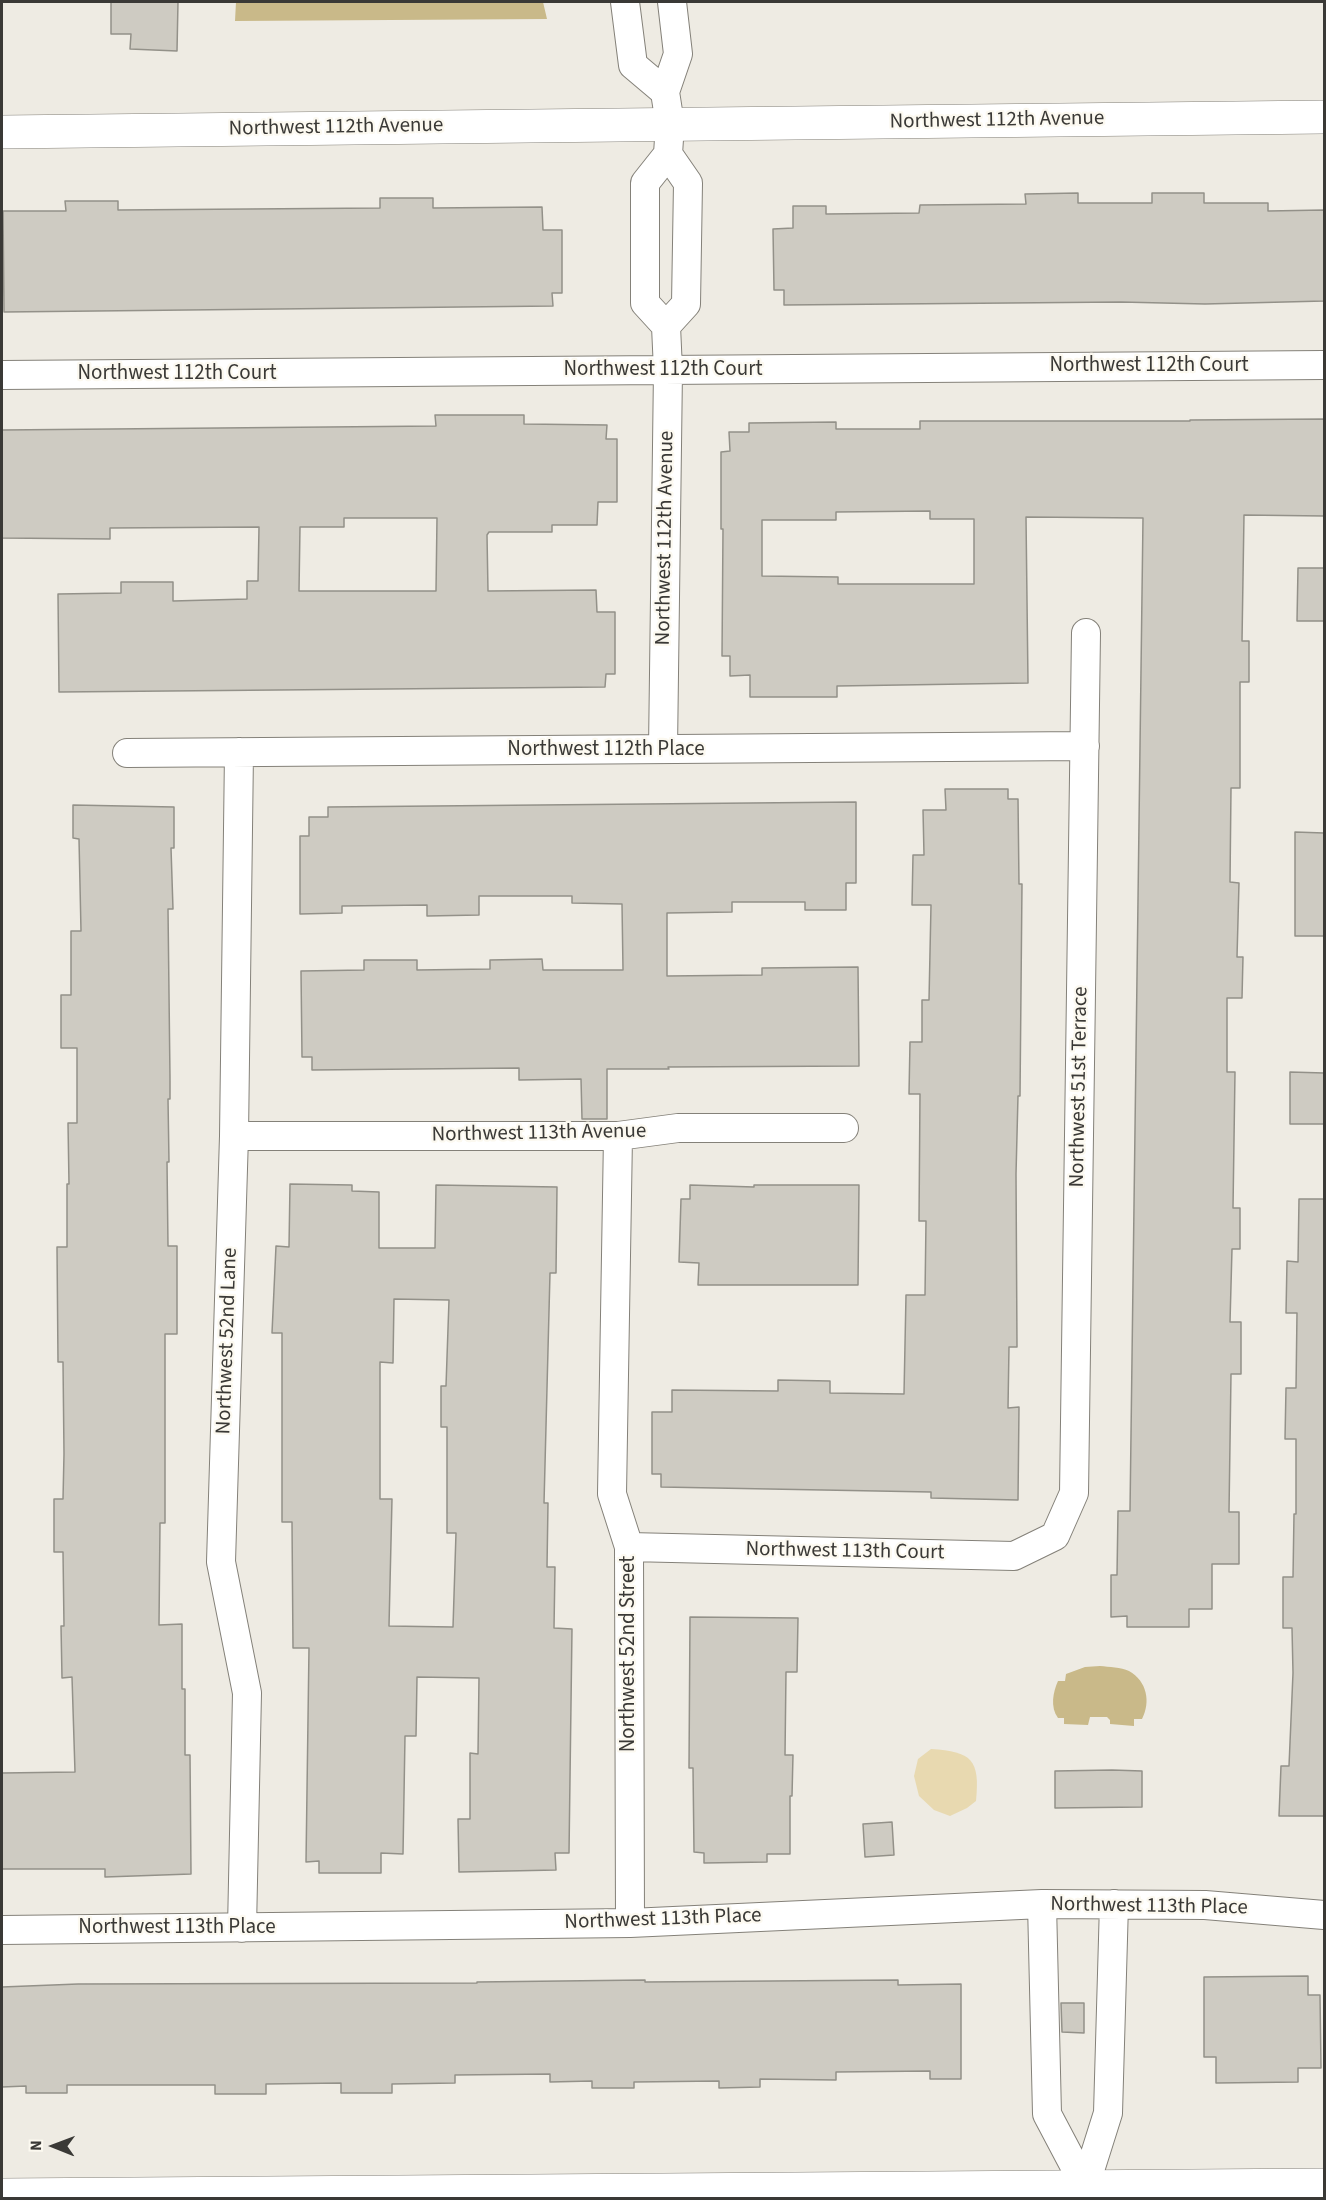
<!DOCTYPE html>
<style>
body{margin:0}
#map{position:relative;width:1326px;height:2200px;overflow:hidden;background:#eeebe3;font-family:"Source Sans 3",sans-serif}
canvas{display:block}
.frame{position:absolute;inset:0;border:3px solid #3a3936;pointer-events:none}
.north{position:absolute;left:24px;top:2116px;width:60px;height:60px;-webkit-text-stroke:4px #fcf9f0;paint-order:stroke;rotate:271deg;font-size:16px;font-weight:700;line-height:24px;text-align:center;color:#3a3936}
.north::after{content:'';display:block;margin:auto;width:21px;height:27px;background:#3a3936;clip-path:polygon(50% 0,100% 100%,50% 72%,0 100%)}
</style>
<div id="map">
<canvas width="1326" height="2200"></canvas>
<div class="frame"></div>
<div class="north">N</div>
</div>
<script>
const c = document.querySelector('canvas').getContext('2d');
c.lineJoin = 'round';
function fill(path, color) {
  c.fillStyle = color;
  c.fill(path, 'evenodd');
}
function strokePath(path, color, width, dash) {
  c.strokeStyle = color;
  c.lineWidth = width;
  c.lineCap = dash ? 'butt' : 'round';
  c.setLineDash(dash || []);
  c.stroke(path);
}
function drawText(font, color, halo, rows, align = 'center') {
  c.font = font + ' "Source Sans 3",sans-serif';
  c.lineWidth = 4.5;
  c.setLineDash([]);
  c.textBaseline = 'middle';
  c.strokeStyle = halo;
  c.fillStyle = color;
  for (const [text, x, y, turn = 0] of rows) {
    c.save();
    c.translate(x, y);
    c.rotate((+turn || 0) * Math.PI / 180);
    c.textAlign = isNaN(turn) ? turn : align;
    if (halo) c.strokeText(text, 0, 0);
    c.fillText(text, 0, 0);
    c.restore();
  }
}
fill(new Path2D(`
 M931,1749c41,3 49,10 45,52l-9,7 -17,8 -16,-6 -15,-14 -5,-20 4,-17z`), '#e8d9b0');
fill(new Path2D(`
 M236,2h307l4,17 -312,2z
 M1100,1666c9,1 21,1 29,5 18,10 22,31 13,48h-8v7l-24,-2v-4l-3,-3h-17l-2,8 -24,-1v-6h-6c-8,-11 -5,-26 0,-37h7l1,-7 19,-7z`), '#c9b989');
const building = new Path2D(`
 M111,2h67l-1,49 -47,-2 1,-15h-20z
 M1078,193v10h74v-10h52v10h64v8l56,-1v91l-119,3 -84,-2 -337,3v-15h-10l-1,-61 20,-1v-22h33v8l93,-1 1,-8 106,-1 -1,-10z
 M380,198h53v10l109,-1 1,23h19v63h-10l1,13 -549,6 -1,-101h63l-1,-10h53v9l262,-2z
 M435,415h89v9l83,1 -1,14h11v63h-19l-1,23h-45v7h-63l-2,3 1,56 108,-1 1,22h18v62h-9l-1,13 -546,5 -1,-98 63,-1v-11h52v19l74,-2v-18h11l1,-54 -149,1v11l-108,-1v-108l434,-4zM344,518h93l-1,73h-137l1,-64h44z
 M1324,419v97l-80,-1 -2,126h7v41h-9v106h-9l-1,94 9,1 -2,74h6l-1,41h-15v74h8l-2,136h7v41h-8l-2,73h11v52h-10l-2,138h10v52h-27v45h-23v18h-62v-11l-16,1v-42h6l1,-64h12l13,-993 -117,-1 2,166 -191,3v11h-87v-22l-20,1v-20h-8l1,-127h-2v-77l9,-1 -1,-19h20v-9l87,-1v7h84v-8h270v-1zM930,511v8h44v65h-136v-7l-76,-1v-56h74v-8z
 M1298,568h26v53h-27z
 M945,789h63v10h10l1,85h3l-2,212h-2l-2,78 1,173h-8l-1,61 11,-1 -1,93 -87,-2v-6l-270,-5v-13h-9v-62h20v-22l106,1v-11l52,1v12l74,1 2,-99h19l1,-74h-7l1,-127h-11l1,-52h12v-42h7l2,-95h-19l1,-50h11l-1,-45h23z
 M856,802v81h-10v27h-41v-8h-73v10l-65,1v63l95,-1v-7l96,-1 1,99 -191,1 1,2h-62v50h-25l-1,-40 -62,1v-12l-207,2v-13h-10l-1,-86 63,-1v-10h53v10l73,-1v-9l52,-1 1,11h80l-1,-66 -50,-1v-7h-93v19l-52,1v-11l-85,1v7l-42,1v-78h9v-19h19v-10z
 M73,805l101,2v41h-3l2,61h-5l2,169v21h-2l1,63h-2l1,84h9v88h-12v189h-5l-1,102 23,-1v65h3v66h5l1,119 -86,3v-8h-103v-96l73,-1 -3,-95 -10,1 -1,-52h3l-1,-74h-9v-53h9l1,-45 -1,-92h-5l-1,-115h10v-63h2l-1,-61h9v-75h-16v-53h10v-64h10l-2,-92 -6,-1z
 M1295,832l29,1v103h-29z
 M1290,1072l34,1v51h-34z
 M290,1184l62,1v6l27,1v56h56l1,-63 121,2 -1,86h-6l-6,230h4l-1,64h8l-1,61 18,1 -3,224h-14l1,17 -97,2 -1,-53h12v-66l8,1 1,-76 -62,-1 -1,59h-11l-2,118 -22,-1v20h-62v-12l-13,1 3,-214h-16l-1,-126h-10v-189h-10l4,-87 13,1zM394,1299l55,1 -3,86h-5v41h6v106h9l-3,94 -64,-1 3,-127h-12v-137l13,1z
 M690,1185l64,2v-2h105l-1,100h-160l1,-22 -20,-1 2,-63h9z
 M1299,1199h25v617h-45l2,-50h8l4,-93 -1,-45h-9v-51h10l1,-63h2v-75h-11l1,-51h10l1,-75h-11l1,-52 11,1z
 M690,1617l108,1 -1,54h-11l-1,83h8l-1,41h-2v58h-23v8l-63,1v-10l-10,-1 -1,-84h-4z
 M1112,1770l30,1v36l-87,1v-37z
 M892,1822l2,33 -29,2 -2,-33z
 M1308,1976v19h12l1,73h-23v14l-82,1v-26h-12v-80z
 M645,1980v2l253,-2v5l63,-1v95h-31v-8l-94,1v8l-76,-1v8l-41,1v-7l-85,1v6h-42v-7l-42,1v-8l-95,1v8l-63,1v9h-51v-10l-75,1v10h-51v-9h-148v8h-41v-7l-24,1v-100l76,-3 399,-1v-1z
 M1061,2003h23v30l-22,-1z`);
fill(building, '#cecbc2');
strokePath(building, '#939189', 1.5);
const street = new Path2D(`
 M625,2l8,63 32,27
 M666,326l20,-22 2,-121 -20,-29 2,-30 -5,-32 13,-38 -6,-52
 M2,375l1322,-10
 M663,749l5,-379 -2,-44 -21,-23v-120l23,-29
 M239,752l-5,384 -13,426 26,131 -5,235
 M127,753l958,-7
 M234,1136h384l60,-8h166
 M618,1136l-6,358 17,53 1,376
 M629,1547l385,9 41,-20 19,-43 12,-860
 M1042,1904l5,210 38,72
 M2,1930l628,-7 412,-19 163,1 119,10
 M1085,2198v-12l23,-73 6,-209`);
const secondary = new Path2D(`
 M2,132l1322,-15
 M2,2195l1322,-10`);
strokePath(street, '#848179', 30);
strokePath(secondary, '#848179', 34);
strokePath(street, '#fff', 28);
strokePath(secondary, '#fff', 33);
drawText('21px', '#3a3936', '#fcf9f0', [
 ["Northwest 112th Avenue",997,121,-1],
 ["Northwest 112th Avenue",336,128,-1],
 ["Northwest 112th Court",1149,366],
 ["Northwest 112th Court",663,370],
 ["Northwest 112th Court",177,374],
 ["Northwest 112th Avenue",666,538,-89],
 ["Northwest 112th Place",606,750],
 ["Northwest 51st Terrace",1080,1087,-89],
 ["Northwest 113th Avenue",539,1134,-1],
 ["Northwest 52nd Lane",228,1341,-88],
 ["Northwest 113th Court",845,1552,1],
 ["Northwest 52nd Street",629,1654,-90],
 ["Northwest 113th Place",1149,1907,1],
 ["Northwest 113th Place",663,1920,-2],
 ["Northwest 113th Place",177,1928]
]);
</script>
